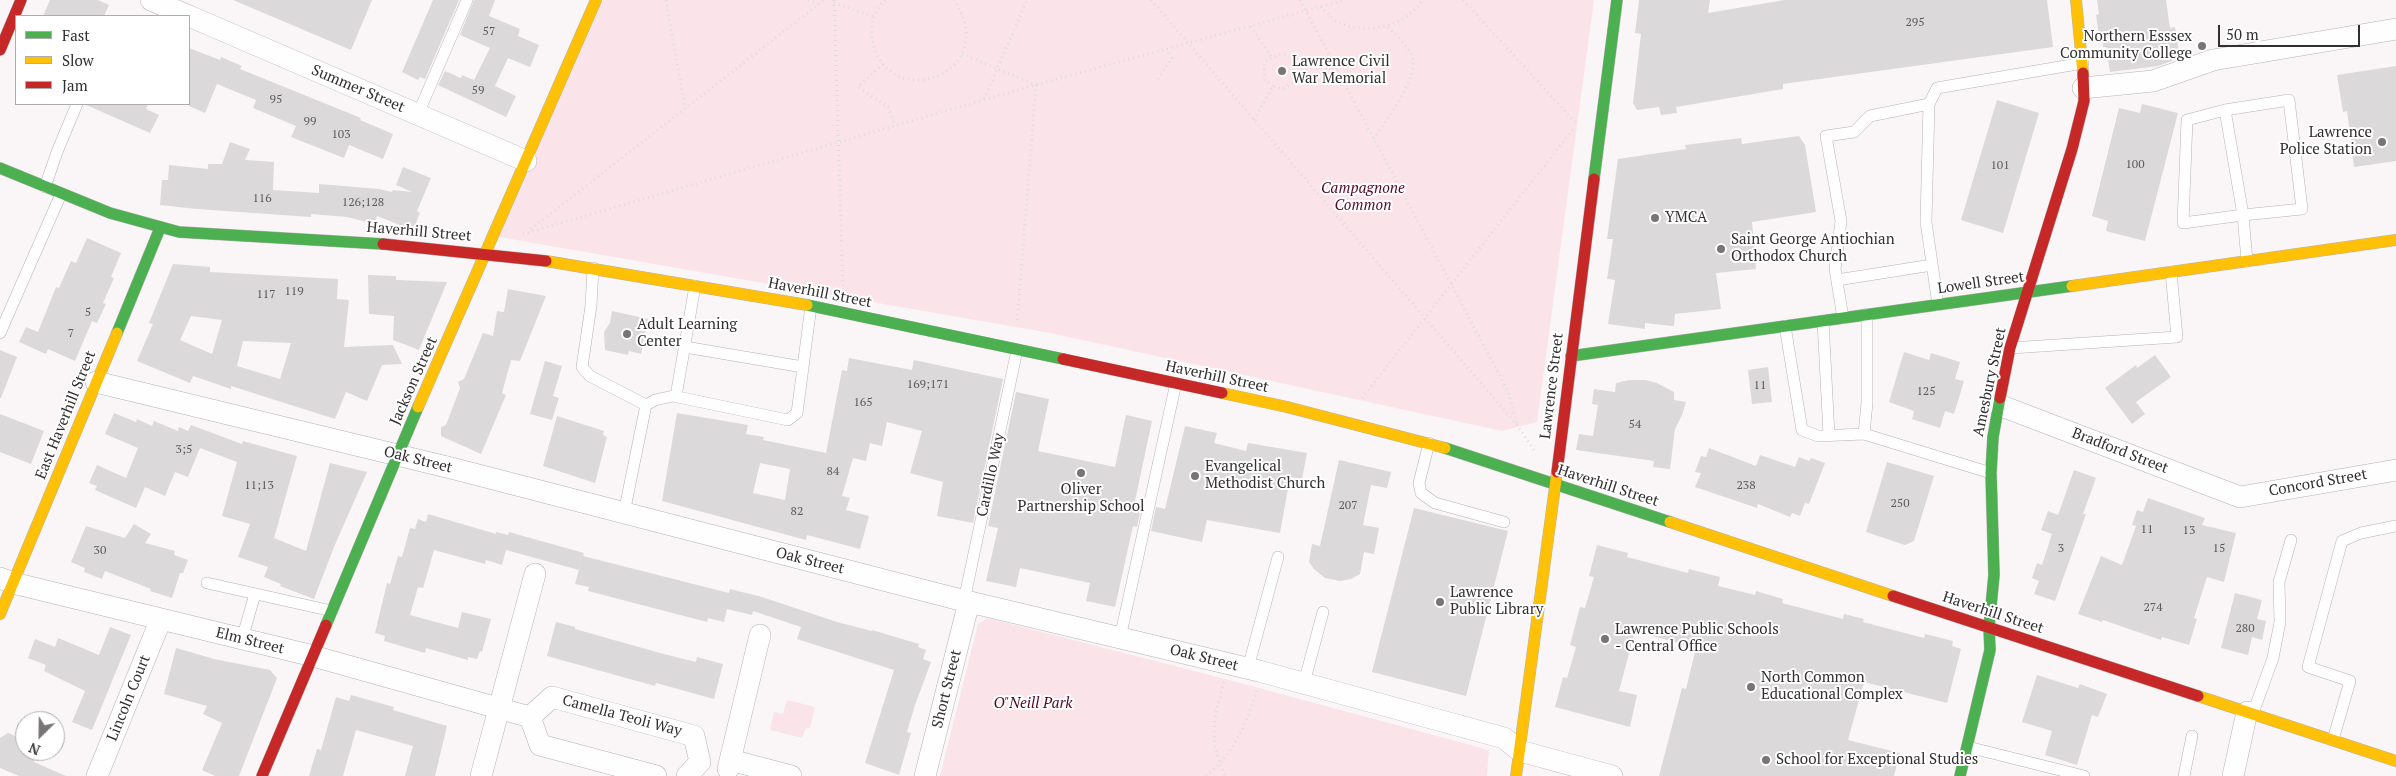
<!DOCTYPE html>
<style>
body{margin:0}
#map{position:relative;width:2396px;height:776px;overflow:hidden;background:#faf6f7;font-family:"PT Serif",serif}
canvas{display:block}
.legend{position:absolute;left:15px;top:15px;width:175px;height:90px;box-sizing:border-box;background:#fff;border:1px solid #adacac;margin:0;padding:6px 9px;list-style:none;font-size:15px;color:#322f30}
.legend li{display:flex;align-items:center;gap:10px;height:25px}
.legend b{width:25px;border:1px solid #adacac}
.north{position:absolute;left:15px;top:711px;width:50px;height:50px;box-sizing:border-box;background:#fff;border:1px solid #adacac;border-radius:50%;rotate:203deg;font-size:14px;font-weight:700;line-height:20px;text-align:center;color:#322f30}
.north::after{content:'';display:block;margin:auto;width:18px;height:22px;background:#787576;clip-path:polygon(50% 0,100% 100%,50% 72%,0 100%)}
.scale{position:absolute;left:2218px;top:25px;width:142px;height:22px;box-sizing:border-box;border:2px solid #322f30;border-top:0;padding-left:6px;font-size:15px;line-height:18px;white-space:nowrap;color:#322f30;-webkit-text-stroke:4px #fff;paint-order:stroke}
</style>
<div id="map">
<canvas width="2396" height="776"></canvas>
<ul class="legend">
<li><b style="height:6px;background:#4caf50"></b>Fast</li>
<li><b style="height:6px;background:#ffc107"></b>Slow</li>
<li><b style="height:6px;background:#c62828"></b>Jam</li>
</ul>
<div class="north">N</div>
<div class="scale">50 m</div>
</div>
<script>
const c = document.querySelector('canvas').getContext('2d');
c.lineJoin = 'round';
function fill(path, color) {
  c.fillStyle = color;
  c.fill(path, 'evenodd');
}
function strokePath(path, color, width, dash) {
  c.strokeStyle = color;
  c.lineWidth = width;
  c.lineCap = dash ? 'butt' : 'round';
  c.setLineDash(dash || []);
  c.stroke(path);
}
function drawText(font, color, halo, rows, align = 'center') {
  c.font = font + ' "PT Serif",serif';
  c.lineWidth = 4;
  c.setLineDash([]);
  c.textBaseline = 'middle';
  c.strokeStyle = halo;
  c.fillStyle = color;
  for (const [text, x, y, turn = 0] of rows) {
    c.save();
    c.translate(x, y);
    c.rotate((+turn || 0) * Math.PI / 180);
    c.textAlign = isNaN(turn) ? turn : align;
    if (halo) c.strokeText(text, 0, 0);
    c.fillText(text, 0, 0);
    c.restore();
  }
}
fill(new Path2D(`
 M603,0h991l-57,422 -35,9 -452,-98 -551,-96z
 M987,618l231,59 271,73 -2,26h-547l38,-152z
 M787,700l28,7 -5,21h-4l-4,10 -32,-8 4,-18 9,2z`), '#fbe4e9');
fill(new Path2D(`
 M50,0h48l11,5 -5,11h-61z
 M233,0h139l-21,50z
 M433,0h26l-34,79 -5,-2 -2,3 -16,-8z
 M474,0h21l-6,16 31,13 -2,7 21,9 -9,22 -22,-9 -13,28 21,10 -10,21 -68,-32 7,-14 16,7 1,-3 12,5 16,-32 -30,-13z
 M1639,0h71l-2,13 77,-13h262l6,47 -270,37v5l-107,18 1,6 -16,2 -2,-8 -22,3 -4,-7 8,-69 -6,-1z
 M2097,0h69l4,28 5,-1 5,31 -22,8 -48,6 -4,-25h-3l-1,-11h-3l-3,-21 3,-1z
 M189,48l31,12 1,-3 21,9 -2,3 121,49 -1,2 33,14 -10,25 -34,-14 -5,13 -53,-21 5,-11 -43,-18 3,-8 -39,-16 -12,29 -16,-7z
 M2396,66v95l-42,6 -7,-56 -4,1 -6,-37z
 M1997,100l42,13 -36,120 -42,-13z
 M84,104h64l-2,5 13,6 -9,18z
 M2142,104l36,9 -33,128 -39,-10 2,-10 -16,-5 27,-108 21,5z
 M1799,136l6,9 11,67 -64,10 4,47 -40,4 5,36 -46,5 -1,12h-2l-27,-3v6l-37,-5 7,-44 -8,-1 6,-40h-6l11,-80 68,-10 -1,-4 56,-7 1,6z
 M230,142l20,7 -5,11 29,2 -1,28 46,3v-9l60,5 13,3 1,-2 19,2 -16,-7 7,-18 28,11 -14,33 3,2 -6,15 -8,-4 -1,3 -28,-11 -2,8 -28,-7 -36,-3v3l-114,-8 -37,-4 2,-25h6l1,-15 39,4v-5h14z
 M87,238l34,15 -10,24 3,1 -11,25 3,1 -9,19 -5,-2 -17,40 -27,-12 -2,5 -27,-12 7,-15 12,5 18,-45 3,1 12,-27 5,2z
 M173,264l37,3v5l128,7 -1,20 12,1 -5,47 49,-2 9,19 -20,1 -15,36 -21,-9 -11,27 -104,-33v3l-38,-13 -3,7 -53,-22 16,-37 -4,-1zM191,316l31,4 -10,34 -32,-14zM243,341l48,2 -11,36 -43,-13z
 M368,275l28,1v4l51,2 -28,68 -26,-10 1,-24 -25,-2z
 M508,289l38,7 -26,65 -9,-1 -9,33 4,2 -25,59 -40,-18v-9l5,-2 14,-37 -2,-6 6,-3 19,-46 10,3 4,-25 7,1z
 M612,311l36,8 -7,35 -12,-3 -1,4 -23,-5 -1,-18 6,-9z
 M0,350l17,7 -16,41h-1z
 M1904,352l25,8 2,-7 29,9 -5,17 9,2 -10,33 -9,-3 -5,17 -28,-9 2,-8 -25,-9z
 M2155,355l16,22 -35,25 9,12 -13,10 -27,-36 31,-23 1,3z
 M849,358l63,12 2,-10 89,19 -30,144 -36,-7 6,-34 -33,-9 12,-42 -35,-9 -5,24 -12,-3 -4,18 -13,-3 -11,38 8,2 -4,12 23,6 -9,33 -53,-14 -1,5 -144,-39 15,-88 71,12 -2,9 18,3 -1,3 63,13 16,-83 5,1zM760,463l30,6 -5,31 -32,-7z
 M545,361l17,5 -9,30 6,2 -7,22 -22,-6z
 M1768,367l4,35 -20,2 -4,-34z
 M1629,380h16l12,3 17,9v8l12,2 -4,13 -7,14 -5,40 -17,-2 1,-6 -78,-11 3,-16 14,2 5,-31 -6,-1 2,-15 21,3 1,-9z
 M1016,392l33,7 -11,52 77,16 11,-52 26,6 -17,80 7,2 -5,24 -4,-1 -18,81 -29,-6 4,-18 -70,-15 -4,19 -30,-6 12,-53 -10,-2z
 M114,413l22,9 1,-3 15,7 2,-5 24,10 1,-4 9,4 3,-6 51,19 1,-3 54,15 -23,82 32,13 24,-88 37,9 -33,75 -20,52 -34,-13 1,-2 -17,-7 4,-10 -30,-10 12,-33 -28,-8 15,-54 -37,-14 -12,29 -13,-5 -10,24 -20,-9 -9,21 -41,-18 2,-4 -8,-3 8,-18 29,13 12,-30 -33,-14z
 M0,414l44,17 -13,33 -31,-12z
 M557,416l47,15 -1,4 4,2 -12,46 -52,-17z
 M1185,426l32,7 -3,10 32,8 2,-8 59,10 -5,26 -12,-2 -10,56 -73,-13 -5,22 -51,-11 5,-24 9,2z
 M1709,448l47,18 4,-11 35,12 4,-10 10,4 2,-3 14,5 -16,41 -4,-1 -5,13 -8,-3 -2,4 -32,-13 -1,4 -62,-21 6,-14 -6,-1 6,-16 5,1z
 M1339,460l52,12 -4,16 -16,-3 -8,40 16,3 -5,26 -10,-2 -4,22 -9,5 -11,2 -15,-3 -11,-9 -5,-7 3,-18 8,2z
 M1887,462l47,14 -20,65 -9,4 -39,-13z
 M2074,470l22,8 -13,36h3l-31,87 -21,-7 5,-13 -7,-3 5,-15 5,2 10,-31 -11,-4 7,-19 10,4z
 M2148,498l57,20 -3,7 34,8 -12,49 -17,-5 -13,41 3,1 -8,26 -27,-8 -1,3 -58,-20 -1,2 -24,-8 23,-58 21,9 14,-39 -4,-1 5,-15 6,2z
 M1414,508l94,23 -42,165 -94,-24z
 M428,514l68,20v-2l12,3 1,-3 75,21 -1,3 146,37 1,-4 32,8 75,25 35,9v-1l47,14 -1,3 8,3 -3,9 8,3 -16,43 -8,27 4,1 -12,42 -34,-12 29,-93 -97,-31 4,-12 -48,-16 -1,4 -25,-6 -3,13 -16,-4 -1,4 -119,-31 1,-4 -14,-3 6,-22 -2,8 -73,-20 -4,15 -16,-5 -1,4 -51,-14 -11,38 -5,-1 -8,28 48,13 4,-16 29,7 -9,33 -2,-1 -3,8 -9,-2v3l-42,-12 -1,5 -41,-12 1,-5 -10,-3 12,-50 3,1 8,-28 4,1 8,-29 5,1 3,-10 8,3z
 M134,524l17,10 -6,9 30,8 -1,4 14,5 -5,13h-3l-8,25 -22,-7 1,-2 -46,-18 -3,8 -18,-7 1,-4 -14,-6 15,-36 39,12z
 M1597,545l31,8 -1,4 61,16 1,-4 31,8 -2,9 37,9 1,-4 27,8 -1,4 61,16 1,-5 20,5 -1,3 61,16 1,-4 28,7 -1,5 9,3 -14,54 -83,-21 -16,58 52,13 -6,23h-235l23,-88 4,1 10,-41 -61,-17 -16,60 18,4 -7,32 -75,-20 8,-30 4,1 9,-31 -6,-2 10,-38 5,1 9,-31 -5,-1z
 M2235,593l27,7 -5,19 9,2 -4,19 -10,-3 -4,18 -27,-7z
 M556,622l19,5v2l85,24 36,9 1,-5 26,7 -9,35 -58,-16 -1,3 -108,-30z
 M110,627l21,8 -39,95 -20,-8 13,-31 -41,-20 2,-6 -18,-7 7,-19 20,8 3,-9 41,17z
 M176,648l38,11 56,11 7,8 -38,98h-24l-13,-6 20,-47 -19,-9 4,-8 -43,-12z
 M2037,675l41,13 2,-4 27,10 -9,23 -6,-2 -15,50 -32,-10 7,-24 -30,-9z
 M351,695l43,12 -1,3 54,16 -12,50h-30l8,-30 -57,-16 -13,46h-34l8,-27 4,1 15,-53 13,4z
 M8,733l17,7v11h14l-5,11 32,14h-47l-19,-8v-30z`), '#dcd9da');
const lane = new Path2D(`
 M1929,104l8,-16 146,-25
 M2225,110l-38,10 -4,103 60,-8 -18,-105 64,-10 13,109 -59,6 4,46
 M418,114l49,-114
 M45,187l12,-35 20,-48
 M593,268l-2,38 -9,61 8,9 56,29
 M1837,280l95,-15
 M1843,318l-8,-49 6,-48 -15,-85 28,-4 16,-16 59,-12 -3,118 12,83
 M1823,321l6,114
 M1785,326l17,104 16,6 46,-2 127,39
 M0,333l61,-139
 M685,347l118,20
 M2011,348l166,-11 -6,-65
 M676,396l19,-110
 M1864,434l3,-31v-89
 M1429,443l-10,40 2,10 14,10 69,19
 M624,513l22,-108 9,-5 18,-4 115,24 9,-7 14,-107
 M207,583l125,28
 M964,601l53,-251
 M1120,638l56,-255
 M242,639l13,-45
 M1248,668l30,-111
 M1304,683l19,-71
 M2253,713l20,-55 7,-36 -1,-40 12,-42
 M2333,740l17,-59 -42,-14 34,-126 19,-8 35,-7
 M1968,747l116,29
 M2184,776l8,-40`);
const street = new Path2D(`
 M151,0l38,16
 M189,16l337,145
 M2083,88l70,-7 60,-21 183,-31
 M96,382l359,87 498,129 306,73 245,67 16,13 92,25
 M1999,405l241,92 156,-27
 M0,578l13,5 300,73 217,61
 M530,717l22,-20 142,39 6,26 -13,14
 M530,717l10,28 116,31
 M730,760l61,16
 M728,769l32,-134
 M97,776l64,-157
 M481,776l54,-202
 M925,776l44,-174
 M2233,776l14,-64`);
const fast = new Path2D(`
 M0,168l110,45 69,19 204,12
 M1594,179l23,-179
 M807,305l256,54
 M117,333l43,-105
 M1571,356l501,-70
 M1445,448l225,74
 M326,625l92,-218
 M1960,776l30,-126 -1,-23 5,-52 -3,-102 2,-36 7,-39`);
const slow = new Path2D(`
 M2076,0l7,73
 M546,261l261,44
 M2072,286l324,-46
 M1222,393l65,14 158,41
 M418,407l178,-407
 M1670,522l223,74
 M0,614l117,-281
 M2198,696l198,65
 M1516,776l41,-304`);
const jam = new Path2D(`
 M0,50l21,-50
 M383,244l163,17
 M1063,359l159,34
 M2000,398l10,-50 62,-199 12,-48 -1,-28
 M1557,472l37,-293
 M1893,596l305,100
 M262,776l64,-151`);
strokePath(lane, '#b6b2b3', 12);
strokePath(street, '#b6b2b3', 22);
strokePath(fast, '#b6b2b3', 12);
strokePath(slow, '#b6b2b3', 12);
strokePath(jam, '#b6b2b3', 12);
strokePath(new Path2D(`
 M666,0l19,108
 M808,0l10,4
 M834,0l9,288
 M885,0c-10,9 -15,26 -13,38 13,78 132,37 82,-38
 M1151,0l367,426 17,26
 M1300,0l208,391 9,33
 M1463,0l112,122
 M834,3l40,14
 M1320,7c6,4 12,12 18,15 30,14 66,5 85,-22
 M1251,26l20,31
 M962,54l74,31 -19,239
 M883,64l-25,23 30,20 7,18
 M1158,79l14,-21 -5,-9
 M1273,86l-8,-5 -1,-18c14,-11 28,-14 36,5
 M984,99l43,-99
 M1254,120l19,-34 9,3 16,-9 2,-12 37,1
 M1374,139c11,-18 46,-62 38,-83 -5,-11 -16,-21 -25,-30
 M531,229l293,-229
 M523,234l505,-147 317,-87
 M1362,398l212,-270
 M1224,682c-11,41 -16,54 1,94
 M1206,776c29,-23 40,-52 51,-86`), '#deddde', 3, [1, 4]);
strokePath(lane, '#fefefe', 11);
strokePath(street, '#fefefe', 21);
strokePath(fast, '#4caf50', 11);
strokePath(slow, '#ffc107', 11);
strokePath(jam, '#c62828', 11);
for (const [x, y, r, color] of [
 [2202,46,5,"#787576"],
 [1282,71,5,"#787576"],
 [2382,142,5,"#787576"],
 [1655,218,5,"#787576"],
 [1721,249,5,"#787576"],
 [627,334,5,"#787576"],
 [1081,473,5,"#787576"],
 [1195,476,5,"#787576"],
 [1440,602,5,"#787576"],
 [1605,639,5,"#787576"],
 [1751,687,5,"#787576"],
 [1766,760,5,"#787576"]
]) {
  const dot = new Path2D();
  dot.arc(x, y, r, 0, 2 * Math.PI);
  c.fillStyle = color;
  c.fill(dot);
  strokePath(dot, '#fff', 2);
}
drawText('12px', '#5c5a5a', null, [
 ["295",1915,23],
 ["57",489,32],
 ["59",478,91],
 ["95",276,100],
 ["99",310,122],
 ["103",341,135],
 ["100",2135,165],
 ["101",2000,166],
 ["116",262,199],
 ["126;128",363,203],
 ["119",294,292],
 ["117",266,295],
 ["5",88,313],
 ["7",71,334],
 ["169;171",928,385],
 ["11",1760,386],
 ["125",1926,392],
 ["165",863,403],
 ["54",1635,425],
 ["3;5",184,450],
 ["84",833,472],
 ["11;13",259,486],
 ["238",1746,486],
 ["250",1900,504],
 ["207",1348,506],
 ["82",797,512],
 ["11",2147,530],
 ["13",2189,531],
 ["3",2061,549],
 ["15",2219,549],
 ["30",100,551],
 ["274",2153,608],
 ["280",2245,629]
]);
drawText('15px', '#322f30', '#fff', [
 ["Northern Esssex",2192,37,"right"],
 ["Community College",2192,54,"right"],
 ["Lawrence Civil",1292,62],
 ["War Memorial",1292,79],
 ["Lawrence",2372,133,"right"],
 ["Police Station",2372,150,"right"],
 ["YMCA",1665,218],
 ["Saint George Antiochian",1731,240],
 ["Orthodox Church",1731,257],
 ["Adult Learning",637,325],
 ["Center",637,342],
 ["Evangelical",1205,467],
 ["Methodist Church",1205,484],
 ["Oliver",1081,490,"center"],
 ["Partnership School",1081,507,"center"],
 ["Lawrence",1450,593],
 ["Public Library",1450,610],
 ["Lawrence Public Schools",1615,630],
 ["- Central Office",1615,647],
 ["North Common",1761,678],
 ["Educational Complex",1761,695],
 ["School for Exceptional Studies",1776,760]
], 'left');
drawText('15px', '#322f30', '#fff', [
 ["Summer Street",358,89,23],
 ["Haverhill Street",419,232,5],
 ["Lowell Street",1981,283,-8],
 ["Haverhill Street",820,293,11],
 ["Haverhill Street",1217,377,12],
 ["Jackson Street",414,381,-66],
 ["Amesbury Street",1990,382,-78],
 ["Lawrence Street",1552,386,-83],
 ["East Haverhill Street",66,415,-68],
 ["Bradford Street",2120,451,21],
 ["Oak Street",418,460,14],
 ["Cardillo Way",991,475,-78],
 ["Concord Street",2318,483,-10],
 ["Haverhill Street",1608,486,18],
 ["Oak Street",810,561,14],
 ["Haverhill Street",1993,613,18],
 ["Elm Street",250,641,14],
 ["Oak Street",1204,658,14],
 ["Short Street",947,689,-76],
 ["Lincoln Court",129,698,-68],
 ["Camella Teoli Way",622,716,15]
]);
drawText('italic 15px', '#530825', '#fff', [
 ["Campagnone",1363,189],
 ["Common",1363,206],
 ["O\"Neill Park",1033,704]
]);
</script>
